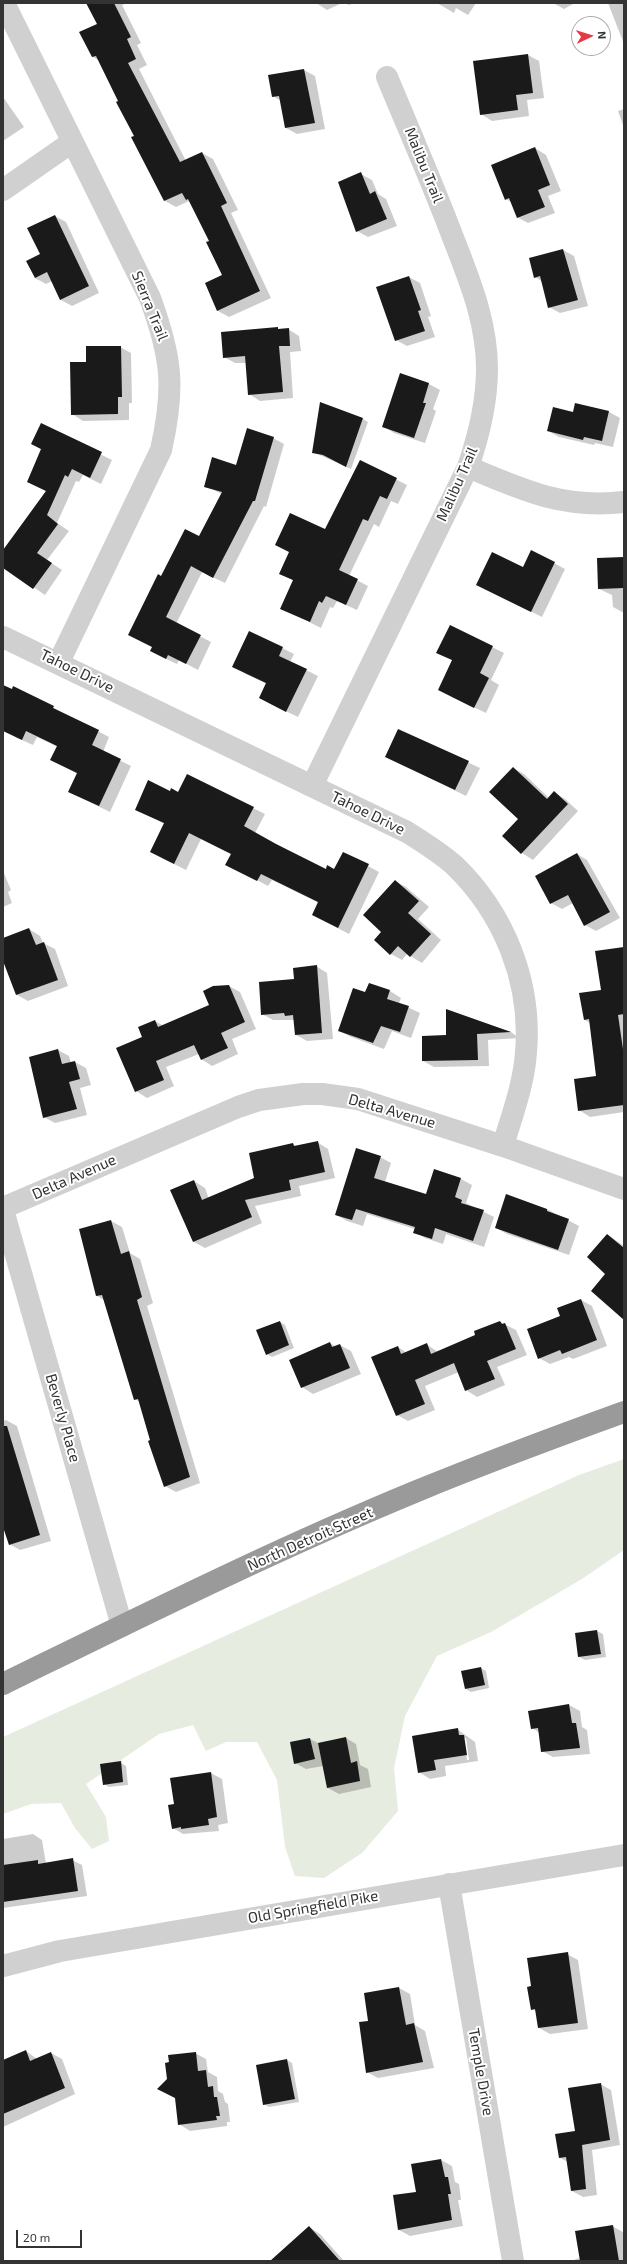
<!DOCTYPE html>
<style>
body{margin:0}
#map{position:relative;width:627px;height:2264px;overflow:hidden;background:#fff;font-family:"Exo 2",sans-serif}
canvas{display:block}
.frame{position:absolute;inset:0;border:4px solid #333;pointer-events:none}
.north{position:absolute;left:571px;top:16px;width:40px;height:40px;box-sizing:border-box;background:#fff;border:1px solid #adadad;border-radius:50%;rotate:86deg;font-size:11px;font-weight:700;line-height:16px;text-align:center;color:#333}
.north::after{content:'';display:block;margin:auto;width:14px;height:18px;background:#e63946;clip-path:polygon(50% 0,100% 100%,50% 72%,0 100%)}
.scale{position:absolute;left:16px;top:2230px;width:66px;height:18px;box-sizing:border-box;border:2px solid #333;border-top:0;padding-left:5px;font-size:12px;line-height:14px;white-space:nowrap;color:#333;-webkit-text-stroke:3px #fff;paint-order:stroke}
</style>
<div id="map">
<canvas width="627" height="2264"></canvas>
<div class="frame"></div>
<div class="north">N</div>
<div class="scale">20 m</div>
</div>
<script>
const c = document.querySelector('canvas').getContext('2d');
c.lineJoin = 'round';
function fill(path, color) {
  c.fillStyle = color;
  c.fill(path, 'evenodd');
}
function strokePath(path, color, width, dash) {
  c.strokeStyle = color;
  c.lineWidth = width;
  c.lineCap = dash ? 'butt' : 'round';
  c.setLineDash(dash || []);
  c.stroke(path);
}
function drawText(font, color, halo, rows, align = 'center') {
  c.font = font + ' "Exo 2",sans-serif';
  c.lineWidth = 4;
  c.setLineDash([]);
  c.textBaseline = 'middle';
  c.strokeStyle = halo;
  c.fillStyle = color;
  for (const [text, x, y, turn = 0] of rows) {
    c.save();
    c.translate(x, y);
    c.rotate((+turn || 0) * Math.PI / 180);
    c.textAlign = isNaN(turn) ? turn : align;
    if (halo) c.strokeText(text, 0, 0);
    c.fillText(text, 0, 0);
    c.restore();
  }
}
fill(new Path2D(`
 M624,1459v91l-42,29 -91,53 -54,24 -32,60 -11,52 4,43 -36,42 -38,25 -29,-2 -10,-29 -8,-67 -20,-38h-31l-20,9 -13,-26 -34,9 -73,50 20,33 3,24 -17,8 -17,-21 -14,-25 -30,1 -28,10v-77l576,-262z`), '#e6ecdf');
fill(new Path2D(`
 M87,3h41l-6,2 19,38 -4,2 10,20 -8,4 47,92 16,-8 11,6 25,51 -7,3 40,85 -42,19 -11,-6 -12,-27 17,-8 -13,-35 -19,-39 -2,-1 -13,6 -11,-6 -32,-63 2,-2 -35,-75 -7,-4 5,-33z
 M316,3h26l-15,7z
 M345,3h9l-5,2z
 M437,3h39l-8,12 -12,-7 -2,5z
 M553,3h22l-11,6z
 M608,3h16v41z
 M528,55l11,6 5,37 -17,2 2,16 -37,5 -11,-7z
 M304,70l11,6 10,53 -28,5 -11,-6 -5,-27 -8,-5 -4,-20z
 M3,97l21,30 -21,14z
 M624,109v19l-6,-17z
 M535,148l11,7 15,36 -13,5 7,17 -27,10 -11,-6 -6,-15 -5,-3z
 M361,174l11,6 6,14 8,5 11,27 -29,11 -11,-6z
 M55,216l11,6 33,71 -27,13 -11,-6 -9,-19 -6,3 -11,-6z
 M563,250l11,6 14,50 -28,7 -11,-6 -6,-25 -8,-5z
 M409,277l11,6 11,33 -3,1 7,20 -28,9 -11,-6z
 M288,329l11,7 2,15 -11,1 3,46 -33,3 -11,-7 -3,-31h-11l-11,-6z
 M120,347l11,6 1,50h-3v17l-46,1 -11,-7 15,-51z
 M401,374l28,10 11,6 -7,19 3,2 -11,32 -31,-10 -11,-7z
 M576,404l33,8 11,6 -7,29 -18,-4 -1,2 -35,-8 -11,-6 26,-18z
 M363,419l5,3 -17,47 -38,-17z
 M41,425l71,35 -11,24 -18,-9 -4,7 -3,-1 -19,42 12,8 -22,29 15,10 -17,25 -42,-29v-14l43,-61 -18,-10 14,-31 -10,-6z
 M273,438l11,6 -18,63 -2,-1 -39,77 -23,-11 -26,52 35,18 -13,28 -19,-10 -2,4 -15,-7 -9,-10 -24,-12 33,-58 38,-39 22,-44 -17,-8 32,-20z
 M360,461l47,24 -9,19 -7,-3 -12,26 -5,-3 -25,52 19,10 -11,24 -20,-9 -4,7 -3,-1 -9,21 -40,-20 13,-27 -13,-7 45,-43z
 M624,559v54l-11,-6 -1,-12 -13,-6z
 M554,563l11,6 -23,48 -65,-32 47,-16z
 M450,626l54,27 -13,27 8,5 -13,28 -36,-17 3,-36 -15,-8z
 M250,632l44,22 -4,8 28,14 -20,41 -27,-13 -4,-20 -23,-11z
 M3,686l9,4 2,-3 95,50 -6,15 28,14 -21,46 -41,-20 9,-18 -27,-14 7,-13 -21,-10 -4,8 -18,-8 -12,-17z
 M399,730l81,38 -14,28 -69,-34z
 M513,768l11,6 25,24 5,-6 11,7 13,12 -45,49 -11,-7 -19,-17 16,-17z
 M187,775l78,39 -10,19 71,37h9l9,-17 35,19 -30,62 -36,-19 6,-12 -47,-23 -4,6 -30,-16 -6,-16 -31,-15 -15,31 -24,-12 3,-34 -29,-15 35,-17 8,1z
 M577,854l10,6 33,58 -24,13 -11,-6 -12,-22 -11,6 -11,-6z
 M3,871l8,19 -3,2 4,11 -9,4z
 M395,881l11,6 23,20 -11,12 23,21 -19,23 -15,-9 -5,6 -11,-6 -8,-22z
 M29,929l11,7 3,7 12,6 13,37 -40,15 -11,-6 -14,-42v-14z
 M624,948v164l-34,5 -11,-7 19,-34 -8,-53 -5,-3z
 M316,966l11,7 6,66 -26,2 -11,-6 -2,-15h-21l-11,-6 33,-34z
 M369,984l21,7 11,7 -2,5 21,10 -9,25 -19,-7 -8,18 -33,-12 -11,-6 26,-37z
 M229,986l11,6 16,37 -24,10 6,15 -26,12 -11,-7 -2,-5 -33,13 8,19 -27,12 -11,-7 8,-54 11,-16 9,5 47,-20z
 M447,1011l64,21 8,6 -31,2 1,26 -55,1 -11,-6 24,-25z
 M58,1050l11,6 2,7 4,-1 11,6 5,17 -11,3 7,27 -32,8 -11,-6z
 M317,1142l11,7 7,29 -36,8 2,10 -46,10 7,17 -57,25 -11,-6v-61l11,7 4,11 46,-21 38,-34 4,3z
 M380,1157l11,6 -6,19 42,13 34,-16 11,6 -6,18 28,14 -10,30 -38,-13 -3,10 -18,-6 -10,-6v-3l-48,-15 -4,12 -16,-5 -11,-6z
 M547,1209l32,17 -10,29 -62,-21 -11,-6z
 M111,1221l11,6 8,26 10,6 13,44 -6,3 53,177 -24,9 -11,-6 -4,-14 -3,-1 -18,-69 -5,-3 -31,-99 -7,-4z
 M608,1235l16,11v71l-17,-43z
 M581,1300l11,6 15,40 -34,13 -4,-2 -19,7 -11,-6 23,-42z
 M280,1322l5,3 9,23 -22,9 -5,-3z
 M500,1322l16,8 11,25 -30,12 8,18 -28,12 -11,-7 -7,-18 -34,14 10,24 -27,11 -11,-6 1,-68 9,6 19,-9 12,8 39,-16z
 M330,1343l6,4 4,-2 11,6 10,23 -48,20 -11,-7z
 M6,1420l11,6 34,115 -31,9 -11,-6 -6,-20v-103z
 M597,1631l6,3 3,23 -21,3 -6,-3 -3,-23z
 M481,1668l5,3 3,17 -18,4 -5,-3z
 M569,1705l11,6 2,16 5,3 3,24 -37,3 -11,-6 -2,-18 -8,-5z
 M457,1729l18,13 3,19 -33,5 1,10 -16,3 -11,-7zM464,1738h2l3,22h-2z
 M346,1738l10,6 4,21 8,4 3,18 -32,7 -11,-6 -5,-22 -17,3 -11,-6 15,-24 8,4z
 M121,1763l5,3 2,19 -19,2 -5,-3z
 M211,1773l11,6 6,44 -10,2 1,6 -36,3 -10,-6 2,-24z
 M33,1834l9,6 4,24 26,-4 10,5 5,31 -84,12v-69z
 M567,1954l11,6 10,69 -38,5 -11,-6 -2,-16 -5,-3v-22z
 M399,1988l11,6 5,31 10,6 9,37 -56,10 -11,-6 3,-50z
 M26,2051l11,8 14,-6 11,6 13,35 -72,33v-62z
 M195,2053l11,6 2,13 9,5 1,14 5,3 2,8 3,2 2,18h-3v4l-37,5 -11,-7z
 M287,2060l5,3 7,39 -30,5 -5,-3z
 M600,2084l11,6 9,55 -28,5 5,45 -14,2 -11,-6 -4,-29 -8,-4 17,-26z
 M441,2160l11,6 3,16 4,2 2,16h-3l5,26 -53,10 -11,-6 18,-38 -4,-28z
 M612,2226l11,6 1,29h-48l-1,-2 6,-1z
 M309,2227l11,7 24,27h-73z`), '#0003');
fill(new Path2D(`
 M86,3h28l17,34 -4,2 9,20 -8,4 52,99 22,-10 25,51 -6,3 39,85 -43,20 -12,-28 17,-8 -16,-33 3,-1 -21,-42 -2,1 -4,-7 -18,8 -33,-64 3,-1 -18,-34 2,-1 -22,-45 -4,1 -13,-25 18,-8z
 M528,54l5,39 -17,2 2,15 -38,5 -7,-54z
 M304,69l11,54 -30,5 -6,-32 -7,1 -4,-22z
 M535,147l15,38 -12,5 7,17 -28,11 -8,-20 -4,2 -14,-35z
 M361,172l9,22 5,-3 12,28 -31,13 -18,-50z
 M55,215l34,71 -29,14 -13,-28 -12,6 -9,-17 14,-7 -13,-26z
 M563,249l15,51 -30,8 -8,-32 -6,2 -5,-20z
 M409,276l12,34 -3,1 7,20 -30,10 -19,-54z
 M278,327v2l11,-1 1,18h-11l4,46 -35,3 -3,-39 -22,2 -2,-26z
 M86,346h35l1,51h-4v17l-47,1 -1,-53h16z
 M400,373l29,10 -6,20h3l-12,35 -32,-11z
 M320,402l43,16 -17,49 -23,-12 -11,-2z
 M575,403l34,8 -7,30 -18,-4 -1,3 -36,-9 6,-24 20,5z
 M41,423l61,29 -12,26 -18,-9 -4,8 -3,-2 -18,40 11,9 -21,29 15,10 -19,26 -30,-21v-18l43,-59 -19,-9 14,-33 -10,-5z
 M247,428l27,9 -19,64h-2l-40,77 -22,-12 -25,51 35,18 -15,29 -18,-9 -2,4 -16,-8 2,-4 -24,-12 30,-61 3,2 24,-47 14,7 23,-44 -18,-5 8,-30 24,8z
 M360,460l37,18 -10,21 -7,-3 -12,25 -5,-2 -24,51 19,9 -12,26 -20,-9 -4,7 -3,-2 -9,21 -30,-13 13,-29 -14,-6 10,-22 -14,-7 15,-32 35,16z
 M531,550l24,12 -24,50 -55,-27 16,-33 31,15z
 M624,557v31l-26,1 -1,-31z
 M450,625l43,21 -13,27 9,5 -15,30 -36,-18 14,-30 -16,-7z
 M249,631l34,16 -4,9 28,13 -21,43 -27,-14 7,-15 -34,-16z
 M3,685l9,4 1,-3 41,20 -1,2 46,22 -7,15 29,14 -22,47 -31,-14 9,-19 -27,-13 7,-14 -31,-15 -4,9 -19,-9z
 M398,729l71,32 -14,29 -70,-33z
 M513,767l34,32 7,-8 14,13 -47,50 -19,-18 16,-17 -29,-27z
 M187,774l67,33 -10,19 32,18 50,25 1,-4 7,4 9,-17 26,12 -31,64 -26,-13 6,-13 -57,-28 -4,7 -32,-16 6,-11 -42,-21 -15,31 -24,-12 14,-29 -29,-13 13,-30 22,11 1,-3 7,4z
 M577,853l33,59 -26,14 -16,-31 -18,9 -15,-28z
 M395,880l24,21 -11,12 23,21 -21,23 -12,-11 -8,9 -16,-15 7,-8 -18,-17z
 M29,928l7,17 8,-3 14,38 -42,15 -13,-34v-23z
 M624,947v67l-6,1 6,41v49l-46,6 -4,-32 22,-3 -7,-57 -5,1 -5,-27 22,-3 -6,-39z
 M317,965l5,68 -27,2 -2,-20 -8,1 -1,-3 -23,2 -2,-33 35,-3 -1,-11z
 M369,983l21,7 -3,9 22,7 -9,26 -19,-6 -8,17 -35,-12 15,-43 12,4z
 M229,985l16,37 -24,11 7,15 -27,12 -7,-15 -38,16 8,19 -29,12 -19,-44 26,-11 -4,-10 17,-7 3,7 51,-22 -6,-14 10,-5z
 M446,1009l65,23 -34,2 1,26 -56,1v-25l24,-1z
 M58,1049l4,15 13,-3 5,18 -11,3 8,27 -34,9 -14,-61z
 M318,1141l7,31 -36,8 2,10 -46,10 7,17 -59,25 -23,-52 24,-10 8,20 52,-22 -5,-25 44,-10 1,3z
 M356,1148l25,8 -7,22 52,16 8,-25 27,9 -6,19 7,3 -1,3 23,7 -11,31 -38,-13 -3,11 -19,-6 2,-6 -59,-18 -4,11 -17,-5z
 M506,1194l41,15v2l22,8 -11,31 -63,-22z
 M111,1220l10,34 8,-3 13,46 -5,3 53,177 -26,10 -16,-46 2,-1 -12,-41 -4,1 -32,-105 -6,1 -17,-67z
 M607,1234l17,14v72l-33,-29 14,-17 -18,-17z
 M581,1299l16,41 -35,14 -2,-4 -22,9 -11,-30 33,-13 -3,-8z
 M280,1321l9,24 -23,10 -10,-25z
 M500,1321l2,3 3,-1 11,26 -29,12 8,18 -30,12 -11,-28 -39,17 10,24 -29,12 -25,-59 27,-11 3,8 26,-11 4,11 44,-19 -1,-4z
 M330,1342l2,5 8,-3 10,24 -49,20 -12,-28z
 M3,1426h4l33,109 -31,10 -6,-18z
 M597,1630l4,24 -23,3 -3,-24z
 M481,1667l4,18 -20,4 -4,-18z
 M569,1704l3,19h4l4,25 -39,4 -3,-24 -7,1 -3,-18z
 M458,1728l1,7h5l3,20 -33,5 2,10 -18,3 -6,-37z
 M346,1737l5,26 6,-2 3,20 -33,7 -9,-45z
 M310,1738l5,21 -21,5 -4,-22z
 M121,1761l2,21 -20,3 -3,-21z
 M211,1772l6,45 -9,2 1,6 -28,4v-2l-9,2 -4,-24 6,-1 -4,-26z
 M73,1858l5,33 -75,11v-37l35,-5v4z
 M568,1952l10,71 -40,5 -3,-19 -4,1 -4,-23 4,-1 -4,-28z
 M399,1987l7,38 8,-2 9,39 -57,11 -7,-51 9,-1 -4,-28z
 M26,2050l4,11 21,-9 14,36 -62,26v-54z
 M196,2052l2,19 8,-1 2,17 5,-1 1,11h3l3,19h-4l1,4 -39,5 -3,-27 -18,-9 10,-10 -2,-16 4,-1 -1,-7z
 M287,2059l8,40 -32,6 -7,-40z
 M601,2083l9,57 -28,5 4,44 -15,2 -5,-34 -7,1 -4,-24 20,-3 -7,-43z
 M441,2159l4,18h3l3,17h-3l4,26 -54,10 -5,-35 23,-3 -5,-28z
 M613,2225l6,36h-39l-5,-30z
 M309,2226l31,35h-70z`), '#1a1a1a');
strokePath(new Path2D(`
 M4,3l146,295c22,60 25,90 11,152l-102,212
 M3,190l69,-48
 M468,467c54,23 95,42 156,35
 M3,637l404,195c16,10 32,20 47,33 50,48 78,117 72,187 -2,32 -14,63 -23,94
 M312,786l156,-319c11,-32 19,-64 19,-98 0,-48 -18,-90 -35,-134 -20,-53 -43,-105 -65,-158
 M3,1208l235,-101 21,-7 44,-6h19l36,5 145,47 121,43
 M3,1210l119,416
 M449,1884l64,377
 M3,1966l57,-15 564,-96`), '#d0d0d0', 22);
strokePath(new Path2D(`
 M3,1684c137,-67 273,-135 414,-193 68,-28 138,-54 207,-79`), '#9a9a9a', 22);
drawText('15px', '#333', '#fff', [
 ["Malibu Trail",424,165,68],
 ["Sierra Trail",150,306,68],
 ["Malibu Trail",457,484,-66],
 ["Tahoe Drive",77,671,26],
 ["Tahoe Drive",368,813,26],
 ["Delta Avenue",392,1111,16],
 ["Delta Avenue",74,1177,-24],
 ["Beverly Place",63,1418,74],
 ["North Detroit Street",310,1539,-24],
 ["Old Springfield Pike",313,1907,-10],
 ["Temple Drive",481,2072,80]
]);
</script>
